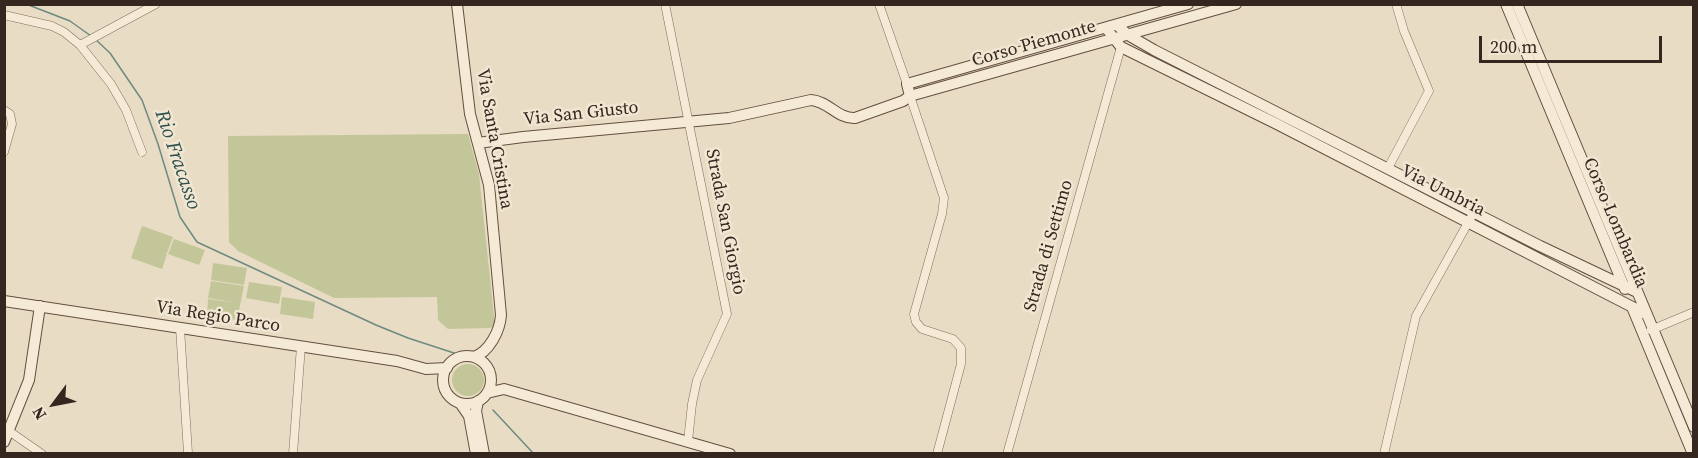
<!DOCTYPE html>
<style>
body{margin:0}
#map{position:relative;width:1698px;height:458px;overflow:hidden;background:#e9dcc4;font-family:"Source Serif 4",serif}
canvas{display:block}
.frame{position:absolute;inset:0;border:6px solid #33271f;pointer-events:none}
.north{position:absolute;left:24px;top:374px;width:60px;height:60px;-webkit-text-stroke:4px #f1e6d2;paint-order:stroke;rotate:238deg;font-size:16px;font-weight:700;line-height:24px;text-align:center;color:#33271f}
.north::after{content:'';display:block;margin:auto;width:21px;height:27px;background:#33271f;clip-path:polygon(50% 0,100% 100%,50% 72%,0 100%)}
.scale{position:absolute;left:1479px;top:36px;width:183px;height:27px;box-sizing:border-box;border:3px solid #33271f;border-top:0;padding-left:8px;font-size:18px;line-height:21px;white-space:nowrap;color:#33271f;-webkit-text-stroke:4px #f1e6d2;paint-order:stroke}
</style>
<div id="map">
<canvas width="1698" height="458"></canvas>
<div class="frame"></div>
<div class="north">N</div>
<div class="scale">200 m</div>
</div>
<script>
const c = document.querySelector('canvas').getContext('2d');
c.lineJoin = 'round';
function fill(path, color) {
  c.fillStyle = color;
  c.fill(path, 'evenodd');
}
function strokePath(path, color, width, dash) {
  c.strokeStyle = color;
  c.lineWidth = width;
  c.lineCap = dash ? 'butt' : 'round';
  c.setLineDash(dash || []);
  c.stroke(path);
}
function drawText(font, color, halo, rows, align = 'center') {
  c.font = font + ' "Source Serif 4",serif';
  c.lineWidth = 5;
  c.setLineDash([]);
  c.textBaseline = 'middle';
  c.strokeStyle = halo;
  c.fillStyle = color;
  for (const [text, x, y, turn = 0] of rows) {
    c.save();
    c.translate(x, y);
    c.rotate((+turn || 0) * Math.PI / 180);
    c.textAlign = isNaN(turn) ? turn : align;
    if (halo) c.strokeText(text, 0, 0);
    c.fillText(text, 0, 0);
    c.restore();
  }
}
fill(new Path2D(`
 M468,134l11,40 16,152 -5,2 -42,1 -10,-9 -1,-23 -103,1 -96,-47 -9,-9 -1,-106z
 M142,226l31,11 -6,16 -2,-1 2,2 -5,15 -31,-11z
 M174,239l31,11 -6,15 -31,-11z
 M213,263l34,5 -3,17 -33,-5z
 M211,281l33,5 -7,34 -30,-4 1,-17 29,4 -29,-5z
 M249,282l33,5 -3,17 -33,-6z
 M282,297l33,5 -2,17 -33,-5z
 M452 380a16 16 0 1 1 32 0a16 16 0 1 1-32 0Z`), '#c3c699');
strokePath(new Path2D(`
 M26,4l44,17 21,15
 M95,39l15,14 32,47 16,44 22,73 17,25 179,83 32,13 46,15
 M493,410l41,44`), '#6d8a81', 1.5);
const street = new Path2D(`
 M665,4l62,310 -30,66 -5,24 -4,37
 M879,4l28,80
 M4,15l48,11 12,6 16,13 31,39 15,26 16,42
 M80,45l76,-41
 M910,96l34,102 -2,16 -28,100 2,8 6,7 31,10 8,9v16l-24,90
 M4,110l6,4 2,10 -8,28
 M1388,168l41,-77 -25,-60 -8,-27
 M180,328l8,125
 M1651,330l43,-18
 M6,429l36,25
 M293,454l8,-108
 M1007,454l114,-407
 M1384,454l32,-138 58,-104`);
const secondary = new Path2D(`
 M457,4l13,110 19,71 12,130c-1,16 -12,37 -27,42
 M1506,4l119,285
 M1517,4l177,423
 M1117,25l11,10 26,15 386,196 97,46
 M1106,28l15,19 156,77 369,190
 M910,96l-3,-12 7,-2 274,-78
 M478,143l45,-6 206,-19 82,-18c17,1 27,19 44,18l48,-17 7,-5 326,-92
 M4,301l393,60 29,8 21,-1
 M1632,307l61,147
 M443 380a24 24 0 1 1 48 0a24 24 0 1 1-48 0Z
 M487,393l17,-4 226,65
 M478,401l-2,10 8,43
 M460,403l9,13 7,38
 M4,442l25,-62 11,-74`);
strokePath(street, '#826e5c', 9);
strokePath(secondary, '#634f3f', 12);
strokePath(street, '#f5ead6', 8);
strokePath(secondary, '#f5ead6', 10);
drawText('18px', '#33271f', '#f1e6d2', [
 ["Corso Piemonte",1034,44,-16],
 ["Via San Giusto",581,114,-6],
 ["Via Santa Cristina",494,139,80],
 ["Via Umbria",1443,191,27],
 ["Strada San Giorgio",725,222,79],
 ["Corso Lombardia",1615,223,67],
 ["Strada di Settimo",1049,246,-74],
 ["Via Regio Parco",218,317,9]
]);
drawText('italic 20px', '#2f514d', '#f1e6d2', [
 ["Rio Fracasso",177,160,71]
]);
</script>
